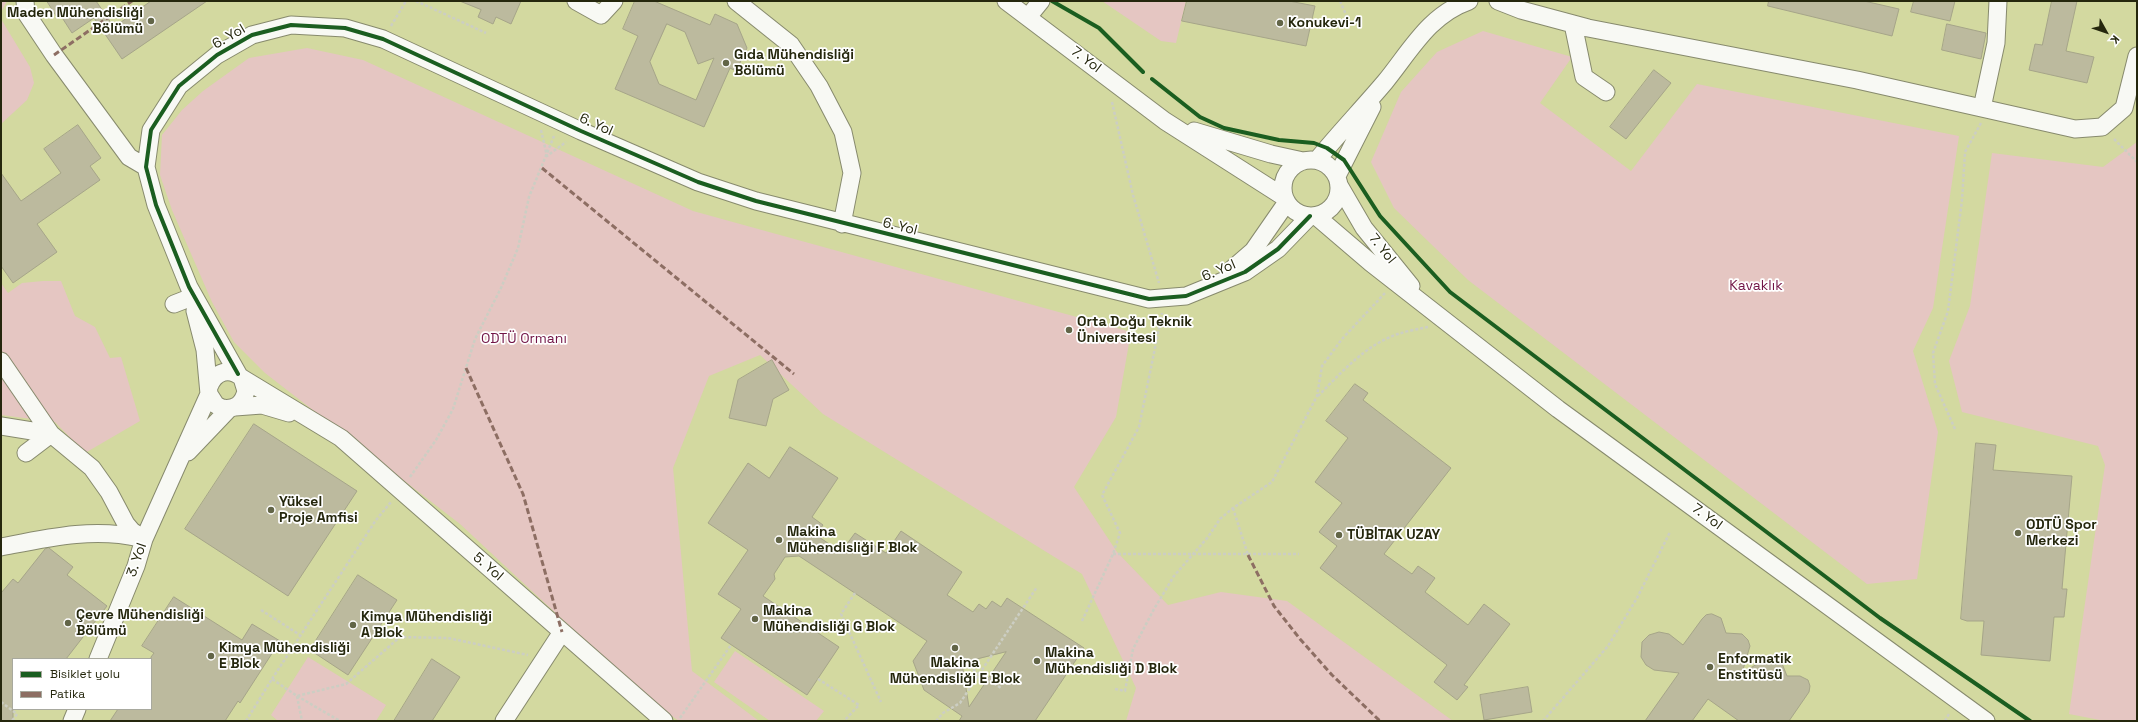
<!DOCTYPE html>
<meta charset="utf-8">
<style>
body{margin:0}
#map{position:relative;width:2138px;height:722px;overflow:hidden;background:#d3d7b3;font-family:"Space Grotesk",sans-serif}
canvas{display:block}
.frame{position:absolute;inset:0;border:2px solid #25270d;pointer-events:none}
.legend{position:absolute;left:12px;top:658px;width:140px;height:52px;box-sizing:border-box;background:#fff;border:1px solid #a8a99e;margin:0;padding:5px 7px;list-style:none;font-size:12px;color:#25270d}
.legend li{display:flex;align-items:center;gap:8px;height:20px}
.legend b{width:20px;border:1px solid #a8a99e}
.north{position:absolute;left:2086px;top:12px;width:40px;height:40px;-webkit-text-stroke:3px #fff;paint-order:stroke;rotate:130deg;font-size:11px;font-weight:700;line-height:16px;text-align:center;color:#25270d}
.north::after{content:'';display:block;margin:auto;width:14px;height:18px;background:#25270d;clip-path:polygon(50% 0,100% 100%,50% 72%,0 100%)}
</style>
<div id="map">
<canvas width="2138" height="722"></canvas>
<div class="frame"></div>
<ul class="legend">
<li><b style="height:5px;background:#1b5e20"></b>Bisiklet yolu</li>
<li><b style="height:5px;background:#8d6e63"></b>Patika</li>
</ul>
<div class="north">K</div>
</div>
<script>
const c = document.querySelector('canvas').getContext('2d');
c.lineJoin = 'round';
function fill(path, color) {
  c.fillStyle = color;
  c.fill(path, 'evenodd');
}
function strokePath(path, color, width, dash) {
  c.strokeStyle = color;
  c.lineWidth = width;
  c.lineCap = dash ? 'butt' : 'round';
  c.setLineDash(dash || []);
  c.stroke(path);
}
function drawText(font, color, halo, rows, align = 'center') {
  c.font = font + ' "Space Grotesk",sans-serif';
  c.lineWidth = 3.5;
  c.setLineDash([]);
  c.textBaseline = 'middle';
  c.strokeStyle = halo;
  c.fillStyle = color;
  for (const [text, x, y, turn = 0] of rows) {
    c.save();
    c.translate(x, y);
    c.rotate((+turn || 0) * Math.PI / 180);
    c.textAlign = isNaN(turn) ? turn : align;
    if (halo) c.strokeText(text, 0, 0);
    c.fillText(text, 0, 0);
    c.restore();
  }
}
fill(new Path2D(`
 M1,1h2136v720h-2136zM13,659h138v50h-138z`), '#d3d9a0');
fill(new Path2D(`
 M1,1h6l-5,9 -1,9 29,48 4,16 -7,17 -26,24z
 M1102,1h84l-10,42 -15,-2z
 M1483,31l89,26 -32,46 91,68 66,-87 262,52 -26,172 -20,43 25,81 -21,147 -50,5 -399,-304 -74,-72 -23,-46 30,-70 36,-40z
 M307,48l56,12 330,151 438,121 -15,85 -42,70 43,65 51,53 53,-13 66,9 166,120h-327l10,-33 -54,-114 -259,-160 -63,-59 -51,21 -36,92 19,203 67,50h-80l-17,-12 -100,-90 -102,-95 -195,-151 -31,-31 -22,-40 -40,-92 -12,-35 2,-40 20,-25 21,-19 46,-33z
 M2137,142v579h-32l-36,-7 36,-249 -7,-19 -136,-34 -13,-51 21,-55 22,-153 111,14z
 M43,281h18l14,35 20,11 15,31 11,-1 19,64 -55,32 -30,-31 -54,-7v-132l7,10 14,-10z
 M735,651l89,60 -8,10h-46l-56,-39z
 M308,657l78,48 -10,16h-98l-7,-6z`), '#e5c6c2');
const building = new Path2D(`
 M47,1h49l18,26 37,-26h56l-85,58 -28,-41 -22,15 -11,-17 -3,2z
 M460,1h61l-10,23 -15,-7 -3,7 -15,-7 3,-7z
 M635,1h19l56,24 5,-11 22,10 10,24 -11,23 -6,-3 -26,59 -89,-38 23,-53 -15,-7zM667,24l18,8 13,32 16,-6 -18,42 -37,-16 -9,-22z
 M1187,1h102l26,5 -9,40 -124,-25z
 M1769,1h95l35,8 -7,27 -124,-30z
 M1914,1h41l-5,20 -39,-9z
 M2052,1h25l-11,50 28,6 -7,26 -58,-13 6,-26 7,1z
 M1947,24l39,9 -5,26 -39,-9z
 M1654,70l17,13 -45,56 -16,-12z
 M78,125l23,33 -11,8 10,14 -63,44 20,28 -44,31 -12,-17v-93l20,28 40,-28 -17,-24z
 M772,360l17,30 -16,9 -7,27 -37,-8 9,-38z
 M1355,384l13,9 -5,7 88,68 -67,86 28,20 6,-8 17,12 -10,14 43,33 16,-21 26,20 -46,61 4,2 -11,13 -23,-18 13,-17 -127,-97 17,-22 -18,-14 23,-29 -27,-21 33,-44 -22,-17z
 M254,424l103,67 -69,105 -103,-67z
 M1976,443l20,2 -3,25 79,6 -10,113h5l-3,28h-10l-4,44 -69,-6 3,-34h-17l-6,-2z
 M790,447l48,31 -26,39 11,8 -7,10 25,17 14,-19 31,20 15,-22 61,41 -15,23 26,17 6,-8 7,5 6,-8 9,6 6,-9 77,50 -49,73h-76l3,-5 -38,-26 -11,-29 14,-20 -128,-85 -14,1 -11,17 1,5 -12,17 76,51 -32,48 -86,-57 20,-29 -23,-15 30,-44 -40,-27 40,-60 21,15zM1006,652l-37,55 -7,-44z
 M49,548l24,19 -6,8 40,31 -41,53h-53v62h-12v-128l12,-14 5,4 27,-34z
 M358,575l39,25 -49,75 -38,-25z
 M174,597l68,43 10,-16 28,17 -40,62 -2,-2 -13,20h-115l8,-12h33v-52l3,-4 -12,-7z
 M1712,614l9,4 5,15 16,1 6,6 2,6 -8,27 25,-15 6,-1 8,4 6,15h13l8,4 2,6 -1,6 -20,29h-50l-31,-22 -16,22h-47l34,-48 -25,-3 -8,-5 -5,-8 1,-15 7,-7 10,-3 10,2 14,11 19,-26 4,-4z
 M432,659l28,18 -28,44h-38z
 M1528,687l4,25 -48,8 -4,-25z`);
fill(building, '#bcba9e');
strokePath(building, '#a6a589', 1);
const minor = new Path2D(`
 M25,1l1,12 28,42 75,102 17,10
 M576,1l25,14 13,-14
 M736,1l55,44 28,41 24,46 9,41 -10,51
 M1006,1l159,120 119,76
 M1498,1l23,9 67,18 269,52 218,49 27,-2 22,-19 13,-52
 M1028,17l13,-16
 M1573,24l11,53 22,15
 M1982,108l14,-65 2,-42
 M1194,131l77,23 32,7
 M1283 188a28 28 0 1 1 56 0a28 28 0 1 1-56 0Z
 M1317,160c22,-27 46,-52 68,-78 26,-32 44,-67 84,-81
 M1337,176l35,-69
 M1339,185l25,43 47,58
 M1316,216l55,47 187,146 428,312
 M1230,271l23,-20 34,-49
 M174,304l18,-7
 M195,311l10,39 4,44 7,11 6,3c13,2 21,-4 24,-17l-4,-13c-12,-11 -27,-7 -33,9
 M1,361l50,73 41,34 17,24 17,32 6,7 12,8
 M238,374l-49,-87 -33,-82 -10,-38 5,-37 28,-44 38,-31 35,-20 39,-10 54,3 38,11 198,92 117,51 58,19 393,98 37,-3 59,-24 33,-23 32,-33
 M242,378l99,60 323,283
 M235,407l27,-2 27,8
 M1,426l50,8
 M188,452l41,-43
 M26,453l25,-19
 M1,547c46,-9 92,-20 139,-9
 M98,659l38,-93 8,-27 65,-145
 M72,721l5,-12
 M504,721l58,-89`);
strokePath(minor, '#878a6d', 19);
strokePath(new Path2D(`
 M416,1l70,32
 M1340,1l8,18
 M391,26l15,-25
 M1112,102l21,93 26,88
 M541,130l6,26 19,-14
 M2114,139l23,23
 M1318,396c23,-23 47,-51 80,-62 9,-3 20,-5 30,-7
 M1955,429l-20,-45 -2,-31 15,-42 14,-111 3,-48 16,-29
 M410,477l26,-37 17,-31 22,-70 26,-51 17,-40 11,-51 25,-61
 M1233,508l15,47
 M1113,554h186
 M855,593l-14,21 40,88
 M261,610l39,25
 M1082,621l31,-67 7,-21 -18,-38 37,-68 23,-114
 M952,656l49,32
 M272,679l104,-159 15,-18
 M818,679l41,26 -15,16
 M1115,689l10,2 8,-42 21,-40 20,-33 34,-39 12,-18 13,-11 39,-26 45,-86 5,-30 20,-27 43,-46
 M297,696l43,25
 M297,696l5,25
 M1,702l16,12 -5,7
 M680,718l51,-73
 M246,721l26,-42 25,17 49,-12 54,-47 48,1 80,17
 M936,721l7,-8 17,-10 77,-116
 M1543,721l65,-75 29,-48 33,-66
 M1945,721l4,-7`), '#cccec3', 2.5, [3, 2]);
strokePath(minor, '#f8f9f4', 17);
strokePath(new Path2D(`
 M54,55l78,-54
 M542,168l252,206
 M466,368l57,126 39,138
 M1248,555l26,51 26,33 32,36 48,46`), '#8d6e63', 3, [6, 3]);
strokePath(new Path2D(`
 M1052,1l47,27 44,44
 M1152,79l48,38 24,11 55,12 35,3 13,5 17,12 36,56 70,76 430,326 150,103
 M238,374l-49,-87 -33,-82 -10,-38 5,-37 28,-44 38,-31 35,-20 39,-10 54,3 38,11 198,92 117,51 58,19 393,98 37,-3 59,-24 33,-23 32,-33`), '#1b5e20', 4);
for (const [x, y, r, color] of [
 [151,21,4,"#626547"],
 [1280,23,4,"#626547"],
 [726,63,4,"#626547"],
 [1069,330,4,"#626547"],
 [271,510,4,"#626547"],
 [2018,533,4,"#626547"],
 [1339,535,4,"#626547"],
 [779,540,4,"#626547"],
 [755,619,4,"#626547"],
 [68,623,4,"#626547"],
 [353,625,4,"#626547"],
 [955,648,4,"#626547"],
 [211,656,4,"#626547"],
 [1037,661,4,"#626547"],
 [1710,667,4,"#626547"]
]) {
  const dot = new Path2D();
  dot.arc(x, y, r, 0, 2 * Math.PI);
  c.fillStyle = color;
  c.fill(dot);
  strokePath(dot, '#fff', 1.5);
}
drawText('bold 14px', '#25270d', '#fff', [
 ["Maden Mühendisliği",143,13,"right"],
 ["Bölümü",143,29,"right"],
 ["Konukevi-1",1288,23],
 ["Gıda Mühendisliği",734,55],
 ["Bölümü",734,71],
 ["Orta Doğu Teknik",1077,322],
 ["Üniversitesi",1077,338],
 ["Yüksel",279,502],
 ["Proje Amfisi",279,518],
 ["ODTÜ Spor",2026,525],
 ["Merkezi",2026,541],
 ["Makina",787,532],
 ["Mühendisliği F Blok",787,548],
 ["TÜBİTAK UZAY",1347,535],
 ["Makina",763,611],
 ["Mühendisliği G Blok",763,627],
 ["Çevre Mühendisliği",76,615],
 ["Bölümü",76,631],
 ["Kimya Mühendisliği",361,617],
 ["A Blok",361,633],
 ["Kimya Mühendisliği",219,648],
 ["E Blok",219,664],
 ["Makina",1045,653],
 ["Mühendisliği D Blok",1045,669],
 ["Enformatik",1718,659],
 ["Enstitüsü",1718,675],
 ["Makina",955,663,"center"],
 ["Mühendisliği E Blok",955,679,"center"]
], 'left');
drawText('14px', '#25270d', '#fff', [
 ["6. Yol",229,37,-30],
 ["7. Yol",1086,60,37],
 ["6. Yol",596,125,24],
 ["6. Yol",900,227,14],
 ["7. Yol",1382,249,51],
 ["6. Yol",1219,271,-23],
 ["7. Yol",1707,517,36],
 ["3. Yol",137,560,-71],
 ["5. Yol",488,567,41]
]);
drawText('14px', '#711446', '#fff', [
 ["Kavaklık",1756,286],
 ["ODTÜ Ormanı",524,339]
]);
</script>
